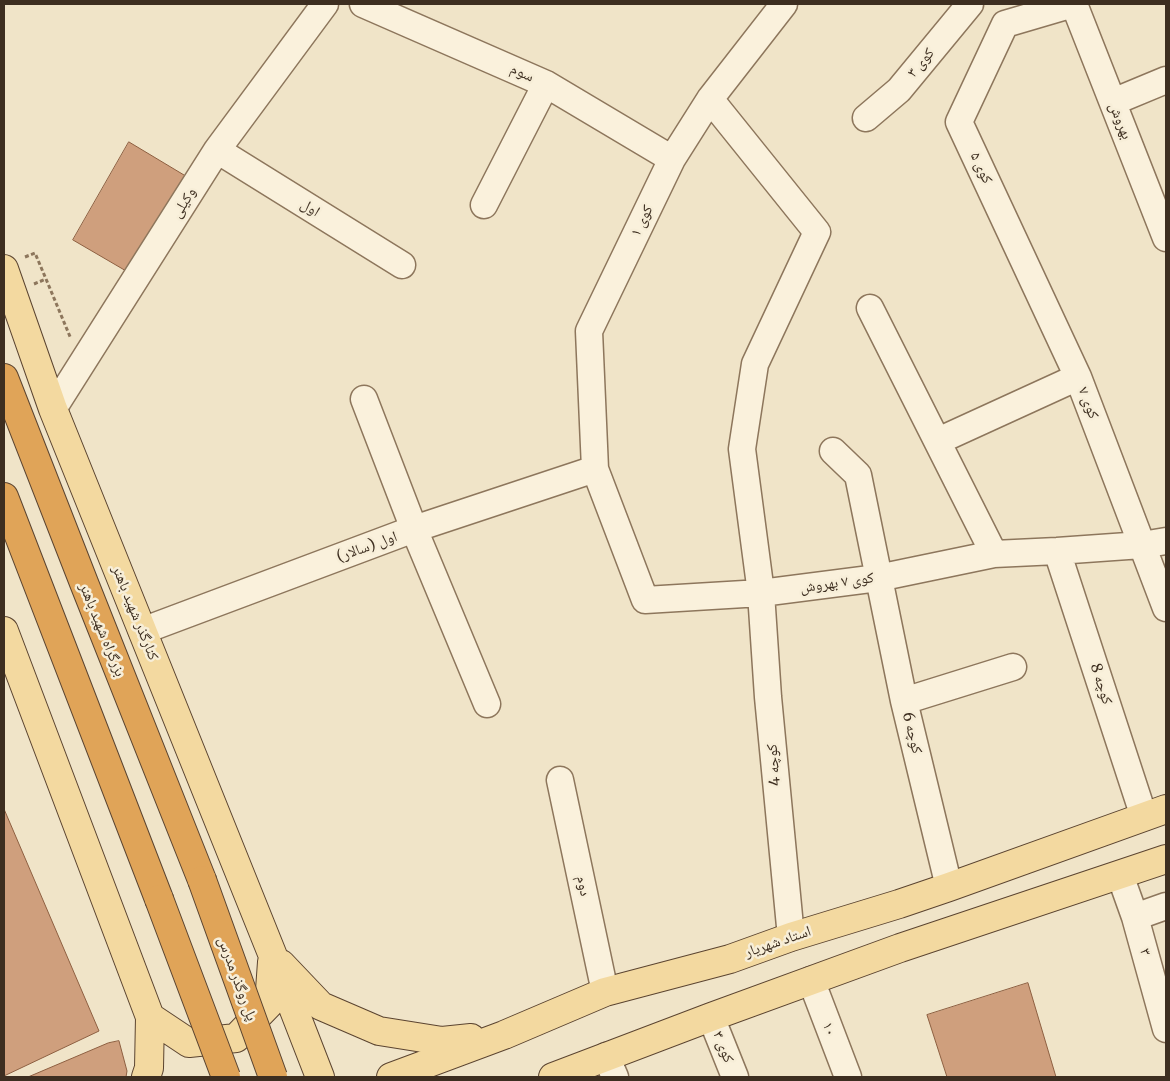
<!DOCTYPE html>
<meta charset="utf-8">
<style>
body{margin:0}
#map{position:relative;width:1170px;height:1081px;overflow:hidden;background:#f0e4c8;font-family:Merriweather,serif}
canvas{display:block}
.frame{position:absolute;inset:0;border:5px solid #3d2e20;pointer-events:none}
</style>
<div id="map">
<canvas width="1170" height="1081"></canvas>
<div class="frame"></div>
</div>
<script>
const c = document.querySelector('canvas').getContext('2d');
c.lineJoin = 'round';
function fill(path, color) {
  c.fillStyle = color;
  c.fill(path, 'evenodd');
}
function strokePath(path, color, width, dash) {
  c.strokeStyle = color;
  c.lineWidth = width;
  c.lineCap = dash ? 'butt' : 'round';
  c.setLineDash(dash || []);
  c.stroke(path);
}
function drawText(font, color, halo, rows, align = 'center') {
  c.font = font + ' Merriweather,"Noto Naskh Arabic",serif';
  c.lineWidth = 5;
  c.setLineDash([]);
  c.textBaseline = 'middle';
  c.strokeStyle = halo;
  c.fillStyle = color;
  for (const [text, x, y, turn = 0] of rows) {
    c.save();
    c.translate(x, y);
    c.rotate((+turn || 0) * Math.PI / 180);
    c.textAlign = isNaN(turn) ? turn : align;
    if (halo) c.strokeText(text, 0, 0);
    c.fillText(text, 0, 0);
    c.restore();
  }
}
const building = new Path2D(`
 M129,142l60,36 -56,97 -60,-35z
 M4,809l95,222 -95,45z
 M1028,983l28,94h-109l-20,-62z
 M119,1041l8,30 -1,6h-98l80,-34z`);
fill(building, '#cf9f7d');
strokePath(building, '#8d5f41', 1);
const minor = new Path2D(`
 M363,4l183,80 126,75
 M784,4l-74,95 -38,60 -83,172 6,138 50,131 116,-7 117,-15 116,-24 63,-3 85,-6 24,-4
 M1073,4l-68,20 -46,98 119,255
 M1074,4l92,234
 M710,99l107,133 -62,132 -13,85 19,144 7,104 23,240
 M1113,102l53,-22
 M866,118l33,-28 71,-86
 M217,150l185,115
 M484,205l62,-121
 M870,308l124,246
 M364,399l50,130 73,175
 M53,409l164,-259 108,-146
 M938,441l140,-64 88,231
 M833,451l25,24 46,226 45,186
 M1057,551l87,266
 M142,631l272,-102 181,-60
 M904,701l109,-34
 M560,780l45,212
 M1120,875l15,42 31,112
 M1135,917l31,-11
 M811,980l37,97
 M711,1017l24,60
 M606,1056l9,21`);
const major = new Path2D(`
 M4,269l49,140 220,547 47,121
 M4,631l146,386 -1,51 -3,9
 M281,964l40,42 58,25 63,10 29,-3
 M150,1017l39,26 47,-5 33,-34 3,-42
 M391,1077l113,-42 101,-43 125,-33 61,-22 108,-33 50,-17 217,-78
 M553,1077l158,-60 189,-69 266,-89`);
const highway = new Path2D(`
 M4,378l80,205 118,297
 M4,497l155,402`);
strokePath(minor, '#8d765c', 29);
strokePath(major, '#5b4430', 30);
strokePath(highway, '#5b4430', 30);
strokePath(new Path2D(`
 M25,257l10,-4 11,26
 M34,284l12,-5 25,60`), '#8d765c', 3, [4, 2.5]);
strokePath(minor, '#faf1dc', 26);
strokePath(major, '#f3d9a0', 28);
strokePath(highway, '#e0a458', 28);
const highwayBridge = new Path2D(`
 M202,880l71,197
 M159,899l67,178`);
strokePath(highwayBridge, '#5b4430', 30, []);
strokePath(highwayBridge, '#e0a458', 28);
drawText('15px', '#3d2e20', '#f7eed8', [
 ["کوی ۳",921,63,-50],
 ["سوم",522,73,24],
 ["بهروش",1120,121,68],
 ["کوی ۵",981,168,65],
 ["وکیلی",184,203,-58],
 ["اول",310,208,32],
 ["کوی ۱",642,221,-64],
 ["کوی ۷",1088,403,69],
 ["اول (سالار)",367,547,-20],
 ["کوی ۷ بهروش",837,583,-8],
 ["کنارگذر شهید باهنر",135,613,68],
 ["بزرگراه شهید باهنر",102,630,68],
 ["کوچه 8",1101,684,72],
 ["کوچه 6",912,733,76],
 ["کوچه 4",774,765,-95],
 ["دوم",583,886,78],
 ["استاد شهریار",778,942,-19],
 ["۳",1145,952,74],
 ["پل روگذر مدرس",237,979,70],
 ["۱۰",829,1029,69],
 ["کوی ۳",723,1047,68]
]);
</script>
